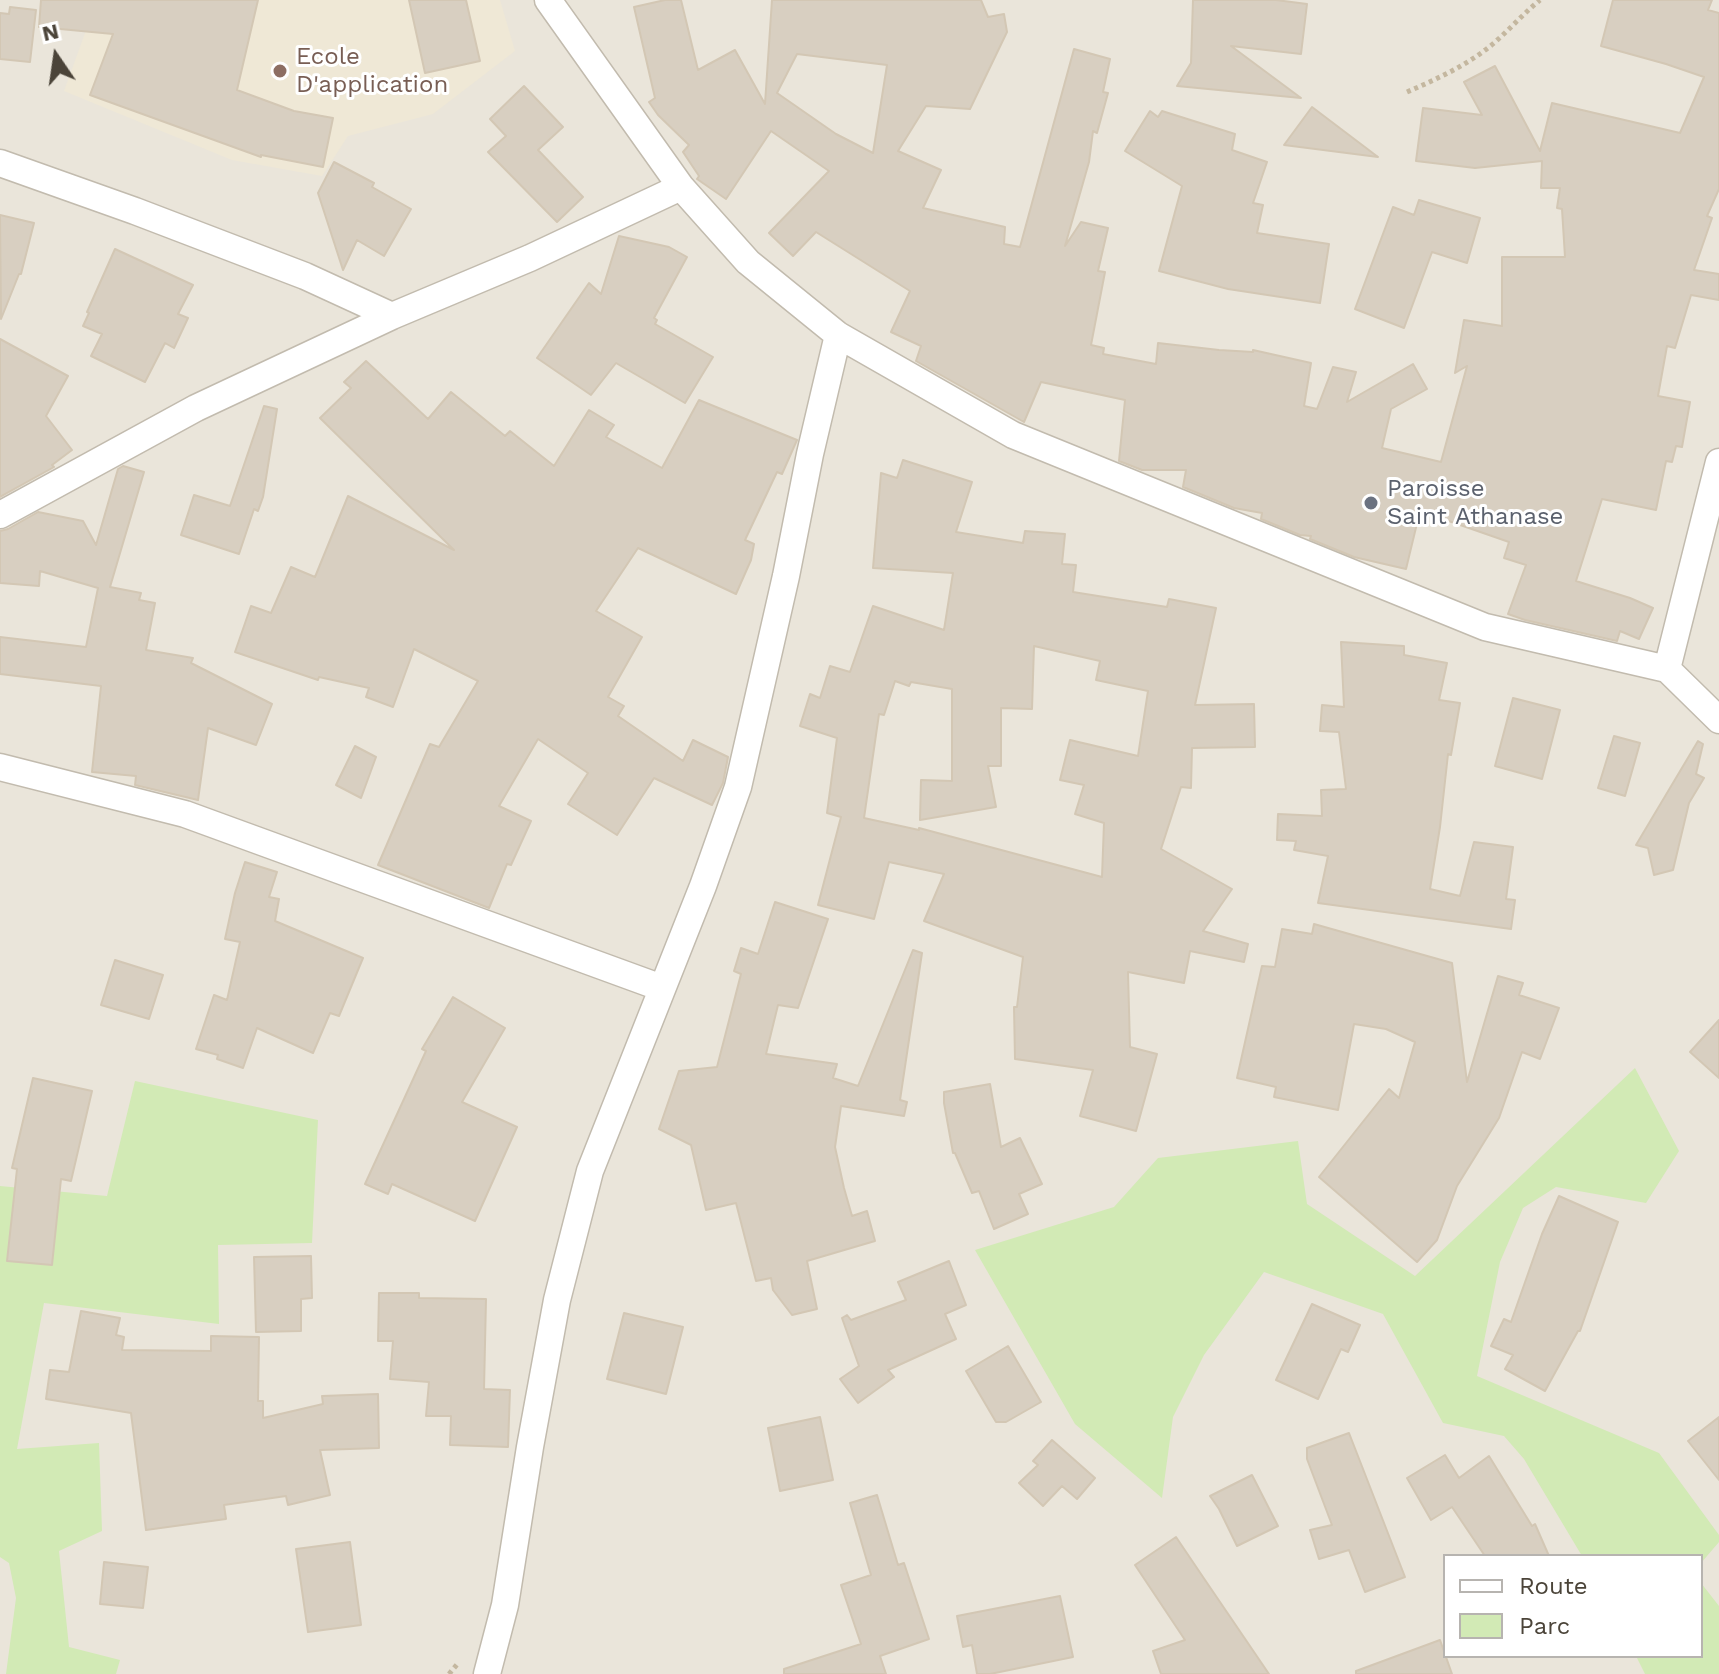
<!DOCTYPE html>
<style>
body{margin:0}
#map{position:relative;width:1719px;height:1674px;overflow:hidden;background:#f6f3ec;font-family:"Work Sans",sans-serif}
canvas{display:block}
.legend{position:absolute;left:1443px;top:1554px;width:260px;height:104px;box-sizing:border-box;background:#fff;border:2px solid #b7b4b0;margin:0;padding:10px 14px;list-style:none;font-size:24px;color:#4b4439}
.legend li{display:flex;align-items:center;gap:16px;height:40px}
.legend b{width:40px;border:2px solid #b7b4b0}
.north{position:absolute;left:16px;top:16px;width:80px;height:80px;-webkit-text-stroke:6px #fff;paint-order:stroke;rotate:347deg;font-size:22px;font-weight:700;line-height:32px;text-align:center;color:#4b4439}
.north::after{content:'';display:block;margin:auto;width:28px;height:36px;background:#4b4439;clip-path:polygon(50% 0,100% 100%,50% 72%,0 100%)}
</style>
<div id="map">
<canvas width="1719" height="1674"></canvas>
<ul class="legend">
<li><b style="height:10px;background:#fff"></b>Route</li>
<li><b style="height:22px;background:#d2eab5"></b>Parc</li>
</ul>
<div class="north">N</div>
</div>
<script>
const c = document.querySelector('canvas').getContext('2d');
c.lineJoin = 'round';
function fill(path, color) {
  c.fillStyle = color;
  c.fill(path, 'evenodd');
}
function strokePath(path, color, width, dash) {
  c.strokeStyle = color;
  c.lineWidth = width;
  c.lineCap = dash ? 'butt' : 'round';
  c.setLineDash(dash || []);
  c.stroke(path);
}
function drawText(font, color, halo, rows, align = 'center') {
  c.font = font + ' "Work Sans",sans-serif';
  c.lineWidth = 6;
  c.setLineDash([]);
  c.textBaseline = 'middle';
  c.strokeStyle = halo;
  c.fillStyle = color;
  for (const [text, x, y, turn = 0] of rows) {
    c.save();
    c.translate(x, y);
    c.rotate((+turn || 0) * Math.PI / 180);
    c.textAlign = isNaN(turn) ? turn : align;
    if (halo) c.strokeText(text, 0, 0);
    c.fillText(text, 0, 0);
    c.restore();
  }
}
fill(new Path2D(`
 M0,0h1719v1674h-1719zM1445,1556h256v100h-256z`), '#eae5da');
fill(new Path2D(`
 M92,0h408l15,51 -82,63 -85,22 -26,40 -90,-16 -168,-69 29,-80z`), '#efe8d6');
fill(new Path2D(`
 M1635,1068l44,83 -33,52 -90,-16 -33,21 -23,54 -23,114 182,77 60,82v7l-18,21v-7h-119l-58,-97 -20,-23 -61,-13 -60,-109 -119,-42 -60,83 -31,62 -11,81 -87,-74 -100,-174 139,-43 44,-49 140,-17 9,63 108,72z
 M135,1081l183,39 -6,123 -94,2 1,79 -175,-21 -27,146 82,-6 3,88 -43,20 10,96 51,13 -4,14h-110l10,-76 -7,-35 -9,-6v-371l107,10z
 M1701,1583l18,23v68h-74l-9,-18h65z`), '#d2eab5');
const building = new Path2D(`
 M41,0h217l-21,90 57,21 39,7 -10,49 -62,-12v2l-171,-62 23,-61 -74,-7z
 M409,0h57l14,61 -55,12z
 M665,0h16l17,70 37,-20 30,54 7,-104h209l7,17 16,-3 3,18 -37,77 -44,-3 -28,45 43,19 -18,38 82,19 -1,17 16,3 54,-198 36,10 -7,33 5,1 -11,40 -4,-2 -4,31 -24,84 16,-24 27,6 -10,43 7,1 -14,73 13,3 -1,6 53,10 2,-21 61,7 34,2v-2l58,13 -7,43 13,3 16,-42 23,5 -9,30 66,-38 14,25 -36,20 -9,39 59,14 26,-96 -12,7 9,-53 38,6v-69h63l-3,-48 -5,-1 3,-20h-19l1,-27 -67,7 -59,-7 7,-53 59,7 -18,-33 31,-16 45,85 12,-48 128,30 24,-56 -38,-13 -65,-18 12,-46h99l-4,10 11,3v176l-12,27 5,2 -18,52 25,4v26l-28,-5 -16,53 -8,-2 -9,50 32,6 -8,45 -6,-1 -4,16 -6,-1 -10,49 -54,-11 -26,82 54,17 23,10 -14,31 -19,-8 -3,10 -92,-21 -17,-6 18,-49 -22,-7 5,-16 -89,-31 -14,58 -52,-12 -44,-18 1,-3 -11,-1 -39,-16 1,-6 -28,-5 -51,-21 3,-17h-44l-23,-9 6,-61 -84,-18 -17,40 -108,-61 5,-15 -30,-14 19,-41 -94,-59 -23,24 -24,-23 60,-62 -58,-40 -45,68 -29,-20 2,-3 -16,-24 6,-7 -31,-30 -9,-13 6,-4 -21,-91zM797,54l90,11 -14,88 -37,-19 -59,-41z
 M1193,0h83l31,4 -6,50 -70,-8 70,52 -124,-12 14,-23z
 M10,7l26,3 -6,52 -30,-3v-46l9,1z
 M524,86l39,41 -25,23 45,47 -26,25 -69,-70 18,-16 -16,-17z
 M1312,107l66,50 -94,-12z
 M1150,111l8,6 4,-6 73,23 -3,16 35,12 -14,41 10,2 -6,28 72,11 -9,59 -92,-14 -69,-18 23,-85 -57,-35z
 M334,162l40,21 -2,4 39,22 -27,47 -27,-16 -14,30 -25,-77z
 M1419,200l61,18 -13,45 -35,-11 -28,76 -49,-19 38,-102 21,8z
 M0,215l34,8 -13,51h-2l-18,45z
 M619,236l50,11 18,10 -33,61 3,2 -2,4 58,33 -28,46 -69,-40 -25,32 -54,-37 52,-75 12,11z
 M115,249l78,36 -15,29 10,4 -14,30 -9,-5 -20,39 -54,-26 11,-22 -19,-8 6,-13 -2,-1z
 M0,339l68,37 -22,40 26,34 -20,15 2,2 -54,30z
 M366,361l62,58 23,-27 54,44 5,-5 44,35 35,-56 25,15 -8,12 56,31 37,-68 98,40 -15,34 -5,-2 -32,68 9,4 -3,16 -15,34 -98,-46 -42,63 46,26 -34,60 16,9 -6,10 65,45 10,-21 35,17 -5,26 -11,22 -58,-27 -37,57 -49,-31 20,-31 -50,-34 -39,67 32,15 -20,44 -4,-1 -18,44 -111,-43 52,-121 9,3 39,-66 -64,-32 -21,58 -27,-10 3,-9 -50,-11 -1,3 -83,-28 16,-46 20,7 20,-46 24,10 33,-81 106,54 -134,-132 31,-30 -7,-6z
 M264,406l13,3 -14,88 -5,14 -4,-2 -15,45 -58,-19 13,-40 36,11z
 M903,460l69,22 -16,50 67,11 2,-12 40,3 -3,30 14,1 -3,27 94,15 2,-8 47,9 -21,97 59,-1 1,43 -63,1 -1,40 -10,-1 -20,62 71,40 -29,42 45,13 -4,18 -54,-11 -6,32 -56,-11 2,75 27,7 -21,77 -56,-15 13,-46 -78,-11 -1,-52h3l6,-50 -99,-36 20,-47 -55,-12 -15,57 -56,-14 23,-88 -14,-4 10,-75 -37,-12 10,-32 10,4 10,-32 20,6 23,-66 71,24 9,-57 -80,-5 8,-95 16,5zM1034,646l66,15 -4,19 52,11 -10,65 -68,-16 -10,40 24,5 -9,29 29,9 -2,54 -183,-49v2l-55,-12 15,-104 5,1 11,-34 14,5 2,-4 41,7v92l-31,-1 -1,40 76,-13 -8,-41h13v-58l31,1z
 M123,466l21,6 -34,115 31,6 -2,7 16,3 -9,47 47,8 -2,5 81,41 -16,41 -48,-17 -10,72 -63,-15 1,-9 -44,-4 9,-86 -101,-12v-37l86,10 12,-59 -58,-17 -1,15 -39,-3v-52l8,-2 30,-17 45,9 13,24 22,-76z
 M1341,642l63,4v9l43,8 -8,37 21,3 -9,52 -3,-1 -8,73 -10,62 30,7 14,-54 39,5 -7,52 9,1 -4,29 -193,-26 10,-47 -34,-6 2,-9 -19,-1 1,-26 44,2 -1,-26 25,-1 -7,-57 -19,-1 2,-26 22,2z
 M1513,698l47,12 -18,69 -47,-13z
 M1614,736l26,7 -15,53 -27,-8z
 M1698,741l5,3 -7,30 8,4 -15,25 -16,67 -19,5 -6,-27 -12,-3z
 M355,746l21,11 -15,41 -25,-13z
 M245,862l32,10 -8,25 10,2 -4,22 88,37 -24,58 -9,-3 -17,40 -56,-25 -14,40 -26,-9 1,-4 -22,-6 18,-54 13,5 13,-58 -15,-3 10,-46z
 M775,902l53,17 -30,89 -20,-3 -12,49 71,10 -4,14 25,8 55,-136 9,3 -22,147 7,2 -3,14 -63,-10 -6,41 9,41 8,28 15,-5 8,30 -68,20 10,48 -25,6 -19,-25 -2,-12 -15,3 -20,-78 -30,7 -15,-65 -32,-16 20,-58 38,-4 24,-93 -7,-3 7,-23 17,6z
 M1314,924l138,39 15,119 31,-106 25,7 -4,12 40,13 -19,51 -18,-7 -23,66 -42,68 -20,54 -20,22 -98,-85 70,-88 10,9 16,-56 -29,-13 -32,-5 -16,86 -64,-13 2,-10 -39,-9 25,-112 13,1 7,-38 30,5z
 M115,960l48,15 -14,44 -48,-14z
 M453,997l52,31 -43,74 55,25 -42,94 -83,-37 -4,10 -23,-10 61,-133 -4,-2z
 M1719,1020v58l-29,-26z
 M33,1078l59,13 -21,90 -10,-2 -9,86 -45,-4 10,-92 -5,-1z
 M990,1084l11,63 19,-9 22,46 -23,10 9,20 -34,15 -15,-38 -7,2 -17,-40h-2l-9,-50v-11z
 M1559,1196l59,26 -38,109h-2l-33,60 -40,-22 8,-14 -22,-9 13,-27 7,3 31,-88z
 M311,1256l1,42 -11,1v32l-45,1 -2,-75z
 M949,1261l17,44 -21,9 11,25 -68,31 6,7 -36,26 -18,-24 19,-13 -17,-48 5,-3 4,5 55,-20 -8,-18z
 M379,1293h40v5l67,1 -2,90 26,1 -2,57 -58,-2 1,-29h-25l3,-34 -39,-3 3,-38h-15z
 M1312,1304l48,21 -12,27 -7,-3 -23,50 -42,-19z
 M81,1311l39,7 -4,17 8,2 -2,13 89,1v-15l48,1 -1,64h5v17l60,-14 -1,-8 56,-2 1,54 -59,2 10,45 -42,10 -2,-9 -62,9 2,14 -80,11 -15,-117 -85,-14 4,-29 19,2z
 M624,1313l59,14 -17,67 -59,-15z
 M1008,1346l33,56 -35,20h-10l-30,-51z
 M820,1417l13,63 -53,11 -12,-63z
 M1719,1417v63l-31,-39z
 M1349,1433l56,144 -40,15 -16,-42 -30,9 -9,-29 22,-5 -25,-66v-11z
 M1052,1440l43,38 -18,21 -15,-13 -19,20 -24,-23 19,-18 -5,-4z
 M1445,1455l14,23 30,-22 43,70 3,-2 14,32h-64l-33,-49 -21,13 -24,-42z
 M1252,1475l26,51 -41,20 -18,-37 -9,-13z
 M877,1495l21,70 6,-2 25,76 -49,17 6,18h-102v-5l77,-25 -20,-59 30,-10 -21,-72z
 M1176,1537l27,40 66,97h-108l-8,-23 32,-11 -50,-75z
 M350,1542l11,83 -53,7 -12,-83z
 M104,1562l44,5 -5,41 -43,-4z
 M1060,1596l13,61 -83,17h-13l-5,-29 -9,2 -6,-31z
 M1440,1640l12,34h-96v-3z`);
fill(building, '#d8cfc1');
strokePath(building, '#d3c7b4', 2);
const minor = new Path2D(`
 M548,0l133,187 67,75 90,73 175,100 472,192 182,42 52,51
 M0,163l135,48 170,65 87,40
 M0,515l196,-107 196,-92 138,-58 151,-71
 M1667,669l52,-207
 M0,767l185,47 477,174
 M487,1674l18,-69 25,-158 27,-147 33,-129 113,-285 35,-99 48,-211 24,-122 28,-119`);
strokePath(minor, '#c2bbae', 29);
strokePath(new Path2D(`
 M1407,92c30,-13 61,-27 87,-49 16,-14 30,-30 46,-43
 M449,1674l10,-12`), '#c4b79f', 5, [4, 4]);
strokePath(minor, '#fff', 26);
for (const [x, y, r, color] of [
 [280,71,8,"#8d6e63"],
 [1371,503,8,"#6b7280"]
]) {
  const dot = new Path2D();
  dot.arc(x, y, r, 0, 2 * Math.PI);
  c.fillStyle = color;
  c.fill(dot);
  strokePath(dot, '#fff', 3);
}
drawText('24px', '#785e54', '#fff', [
 ["Ecole",296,57],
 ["D'application",296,85]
], 'left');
drawText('24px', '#5b616d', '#fff', [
 ["Paroisse",1387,489],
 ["Saint Athanase",1387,517]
], 'left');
</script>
